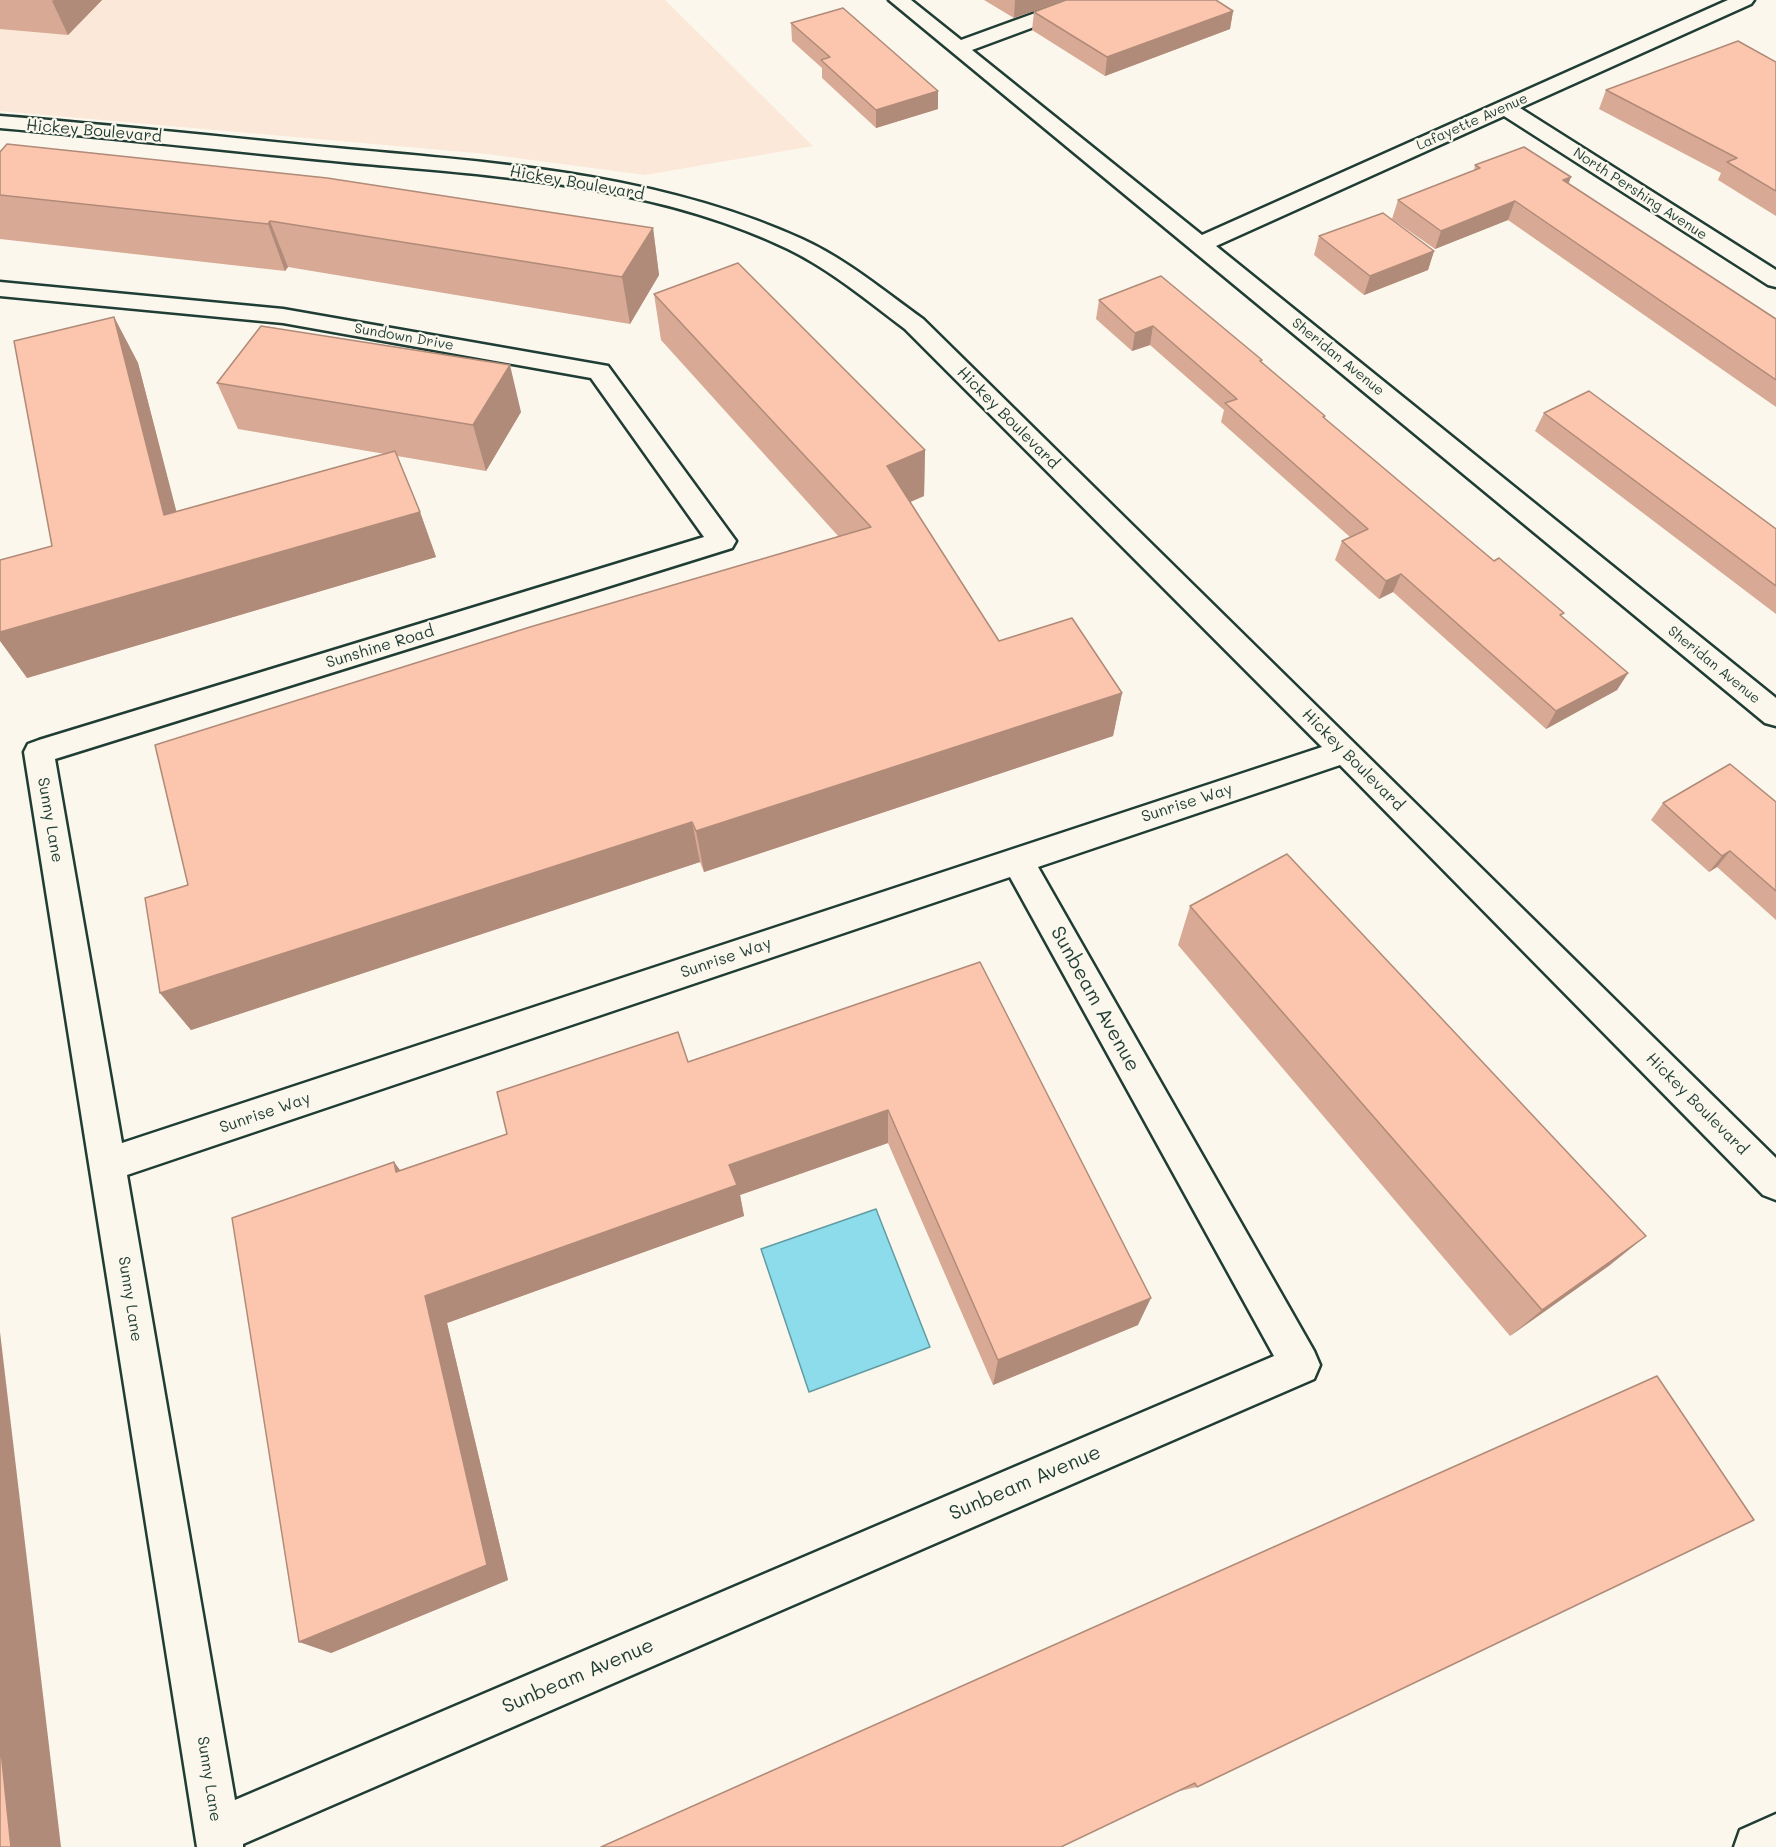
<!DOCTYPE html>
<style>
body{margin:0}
canvas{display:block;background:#fbf7ec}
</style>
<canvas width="1776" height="1847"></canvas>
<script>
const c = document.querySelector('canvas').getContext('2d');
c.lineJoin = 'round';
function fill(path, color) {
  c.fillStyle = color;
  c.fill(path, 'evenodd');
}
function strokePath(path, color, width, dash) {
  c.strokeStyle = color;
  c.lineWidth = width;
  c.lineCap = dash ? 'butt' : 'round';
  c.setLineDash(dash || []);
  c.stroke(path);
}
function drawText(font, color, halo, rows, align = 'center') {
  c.font = font + ' Mali,sans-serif';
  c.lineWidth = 4.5;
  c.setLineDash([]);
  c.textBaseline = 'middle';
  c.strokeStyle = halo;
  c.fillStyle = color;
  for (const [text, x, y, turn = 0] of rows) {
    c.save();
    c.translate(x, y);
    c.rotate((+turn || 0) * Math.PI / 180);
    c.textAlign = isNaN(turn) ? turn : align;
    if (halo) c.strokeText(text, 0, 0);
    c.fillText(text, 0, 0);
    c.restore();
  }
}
fill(new Path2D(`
 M0,0h665l148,146 -168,29 -158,-21 -487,-43z`), '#fbe8d9');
const water = new Path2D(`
 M876,1209l54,138 -121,45 -48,-143z`);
fill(water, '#8ddcec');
strokePath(water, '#619ca2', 1.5);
const street = new Path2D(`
 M889,0h22l50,40 110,-40h28l-3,4 -124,46 230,185 526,-235h26l-3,4 -231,104 256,162v17l-8,-2 -264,-169 -288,130 560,452v28l-11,-3z
 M0,116c115,9 230,22 346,33 154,14 313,25 456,90 44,20 82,52 121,80l853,839v42l-13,-5 -423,-430 -302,102 276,484 6,14 -6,14 -1071,465v3h-46l-173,-1095 4,-8 11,-4 665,-203 -113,-159 -308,-55 -283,-27v-14l283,27 325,57 128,175 -4,7 -677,211 67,384 1200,-396 -417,-418c-37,-28 -74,-59 -117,-80 -137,-66 -295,-73 -444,-87 -115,-11 -229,-24 -344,-34zM1010,877l264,479 -1039,444 -108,-625z`);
const secondary = new Path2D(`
 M1776,1814v33h-42l6,-17z`);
strokePath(street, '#1f3d34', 5);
strokePath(secondary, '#1f3d34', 5);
fill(street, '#fbf7ec');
fill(secondary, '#fbf7ec');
fill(new Path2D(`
 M0,0h102l-34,35 -68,-6z
 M984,0h80l-50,18z
 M1233,11l-3,18 -125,47 -73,-46 2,-18z
 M791,23l147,68v18l-62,19 -54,-50v-10l-30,-27z
 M1776,62v154l-58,-36 3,-7 -122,-64 7,-19z
 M0,152l653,76 6,47 -29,49 -342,-57 -3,4 -285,-32z
 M1475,165l94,19 207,135v88l-268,-187 -73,29 -43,-30 6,-19 76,-29z
 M1319,236l115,15 -6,19 -64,25 -50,-40z
 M654,294l271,156 -1,46 -14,6 89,139 123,52 -9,43 -409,136 -4,-10 -509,168 -31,-37 28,-108 651,-348 -178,-197z
 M1099,300l163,63 62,55 304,255 -11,17 -71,39 -153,-137 -14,7 -44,-39 7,-19 8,-4 -129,-115 3,-12 -74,-65 -18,6 -36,-32z
 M114,317l24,46 38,149 209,-58 -147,-25 -21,-46 304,29 -35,59 -89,-15 23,56 16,45 -409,121 25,-132z
 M1544,413l232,116v85l-241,-183z
 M1776,802v118l-59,-53 -8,5 -58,-52 12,-17z
 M1190,906l420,359 -100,71 -332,-391z
 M980,962l158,363 -145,60 -105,-242 -148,52 4,21 -297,107 61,257 -177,73 63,-491 6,8 107,-36 181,-72z
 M1657,1376l-460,411 -17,4 -1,-1z`), '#d8aa95');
fill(new Path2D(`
 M54,0h48l-34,35 -16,-34z
 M1015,0h49l-50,18z
 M1233,11l-3,18 -125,47 2,-19z
 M938,91v18l-62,19v-18z
 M1571,177l-7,19 -1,-16z
 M1515,201l-7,19 -73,29 6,-18z
 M270,221l18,46 -3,4 -17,-47z
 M653,228l6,47 -29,49 -8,-47z
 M1434,251l-6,19 -64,25 6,-19z
 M114,317l24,46 51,197 -25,-45z
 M1153,326l-3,19 -18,6 3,-18z
 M510,365l11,47 -35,59 -13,-46z
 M925,450l-1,46 -37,16v-46z
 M420,512l16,45 -409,121 -27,-37v-9z
 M1401,574l-8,18 -14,7 7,-18z
 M1628,673l-11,17 -71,39 10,-18z
 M1122,693l-9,43 -409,136 -8,-41z
 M692,822l8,40 -509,168 -31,-37z
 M1730,851l-13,16 -8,5 13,-16z
 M888,1110v33l-148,52 4,21 -297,107 61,257 -177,73 -32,-11 126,-346 304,-131z
 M394,1162l23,32 -21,-22z
 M1646,1236l-36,29 -100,71 32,-26z
 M1151,1298l-13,27 -145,60 5,-25z
 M0,1332l61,515h-50l-11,-105z`), '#b08b79');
const building = new Path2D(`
 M1066,0h150l17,11 -126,46 -73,-45z
 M843,8l95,83 -62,19 -55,-50 9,-3 -39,-34z
 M1738,41l38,21v129l-49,-29 10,-4 -131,-68z
 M7,144l320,34 326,50 -31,49 -352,-56 -2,3 -268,-29v-43z
 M1524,147l47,30 -8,3 213,139v61l-261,-179 -74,30 -43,-31 82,-32 -5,-3z
 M1383,213l51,38 -64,25 -51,-40z
 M738,263l187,187 -38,16 112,175 73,-23 50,75 -426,138 -4,-9 -532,171 -15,-95 43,-13 -33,-140 375,-118 341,-100 -217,-233z
 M1161,276l101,84 -2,1 65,55 -2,1 171,144 5,-3 65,55 -4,2 68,58 -72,38 -155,-137 -15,7 -44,-40 26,-12 -143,-126 12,-4 -84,-73 -18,7 -36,-33z
 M114,317l50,198 231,-64 25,61 -420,120v-72l52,-14 -38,-205z
 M261,326l249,39 -37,60 -256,-42z
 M1589,391l187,138v57l-232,-173z
 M1730,764l46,38v89l-46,-40 -8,5 -59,-53z
 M1287,854l359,382 -104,74 -352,-404z
 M980,962l171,336 -153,62 -110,-250 -159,55 8,20 -312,111 62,269 -188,77 -67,-424 162,-56 2,10 111,-38 -10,-42 181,-60 10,30z
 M1657,1376l97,144 -557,267 -2,-4 -134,64h-460z
 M0,1742l11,105h-11z`);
fill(building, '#fbc6ad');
strokePath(building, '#b08b79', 1.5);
drawText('14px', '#1f3d34', '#fbf7ec', [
 ["Lafayette Avenue",1472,122,-24],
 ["North Pershing Avenue",1640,194,33],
 ["Sundown Drive",404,337,10],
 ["Sheridan Avenue",1338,357,39],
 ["Sheridan Avenue",1714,665,39]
]);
drawText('16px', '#1f3d34', '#fbf7ec', [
 ["Hickey Boulevard",94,131,5],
 ["Hickey Boulevard",577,183,10],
 ["Hickey Boulevard",1008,418,45],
 ["Sunshine Road",380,647,-17],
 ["Hickey Boulevard",1353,760,45],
 ["Sunrise Way",1187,803,-18],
 ["Sunny Lane",50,820,80],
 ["Sunrise Way",726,958,-19],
 ["Hickey Boulevard",1697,1104,45],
 ["Sunrise Way",265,1113,-19],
 ["Sunny Lane",130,1299,81],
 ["Sunny Lane",209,1779,81]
]);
drawText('20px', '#1f3d34', '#fbf7ec', [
 ["Sunbeam Avenue",1095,999,61],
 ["Sunbeam Avenue",1025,1483,-23],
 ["Sunbeam Avenue",578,1676,-23]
]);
</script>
